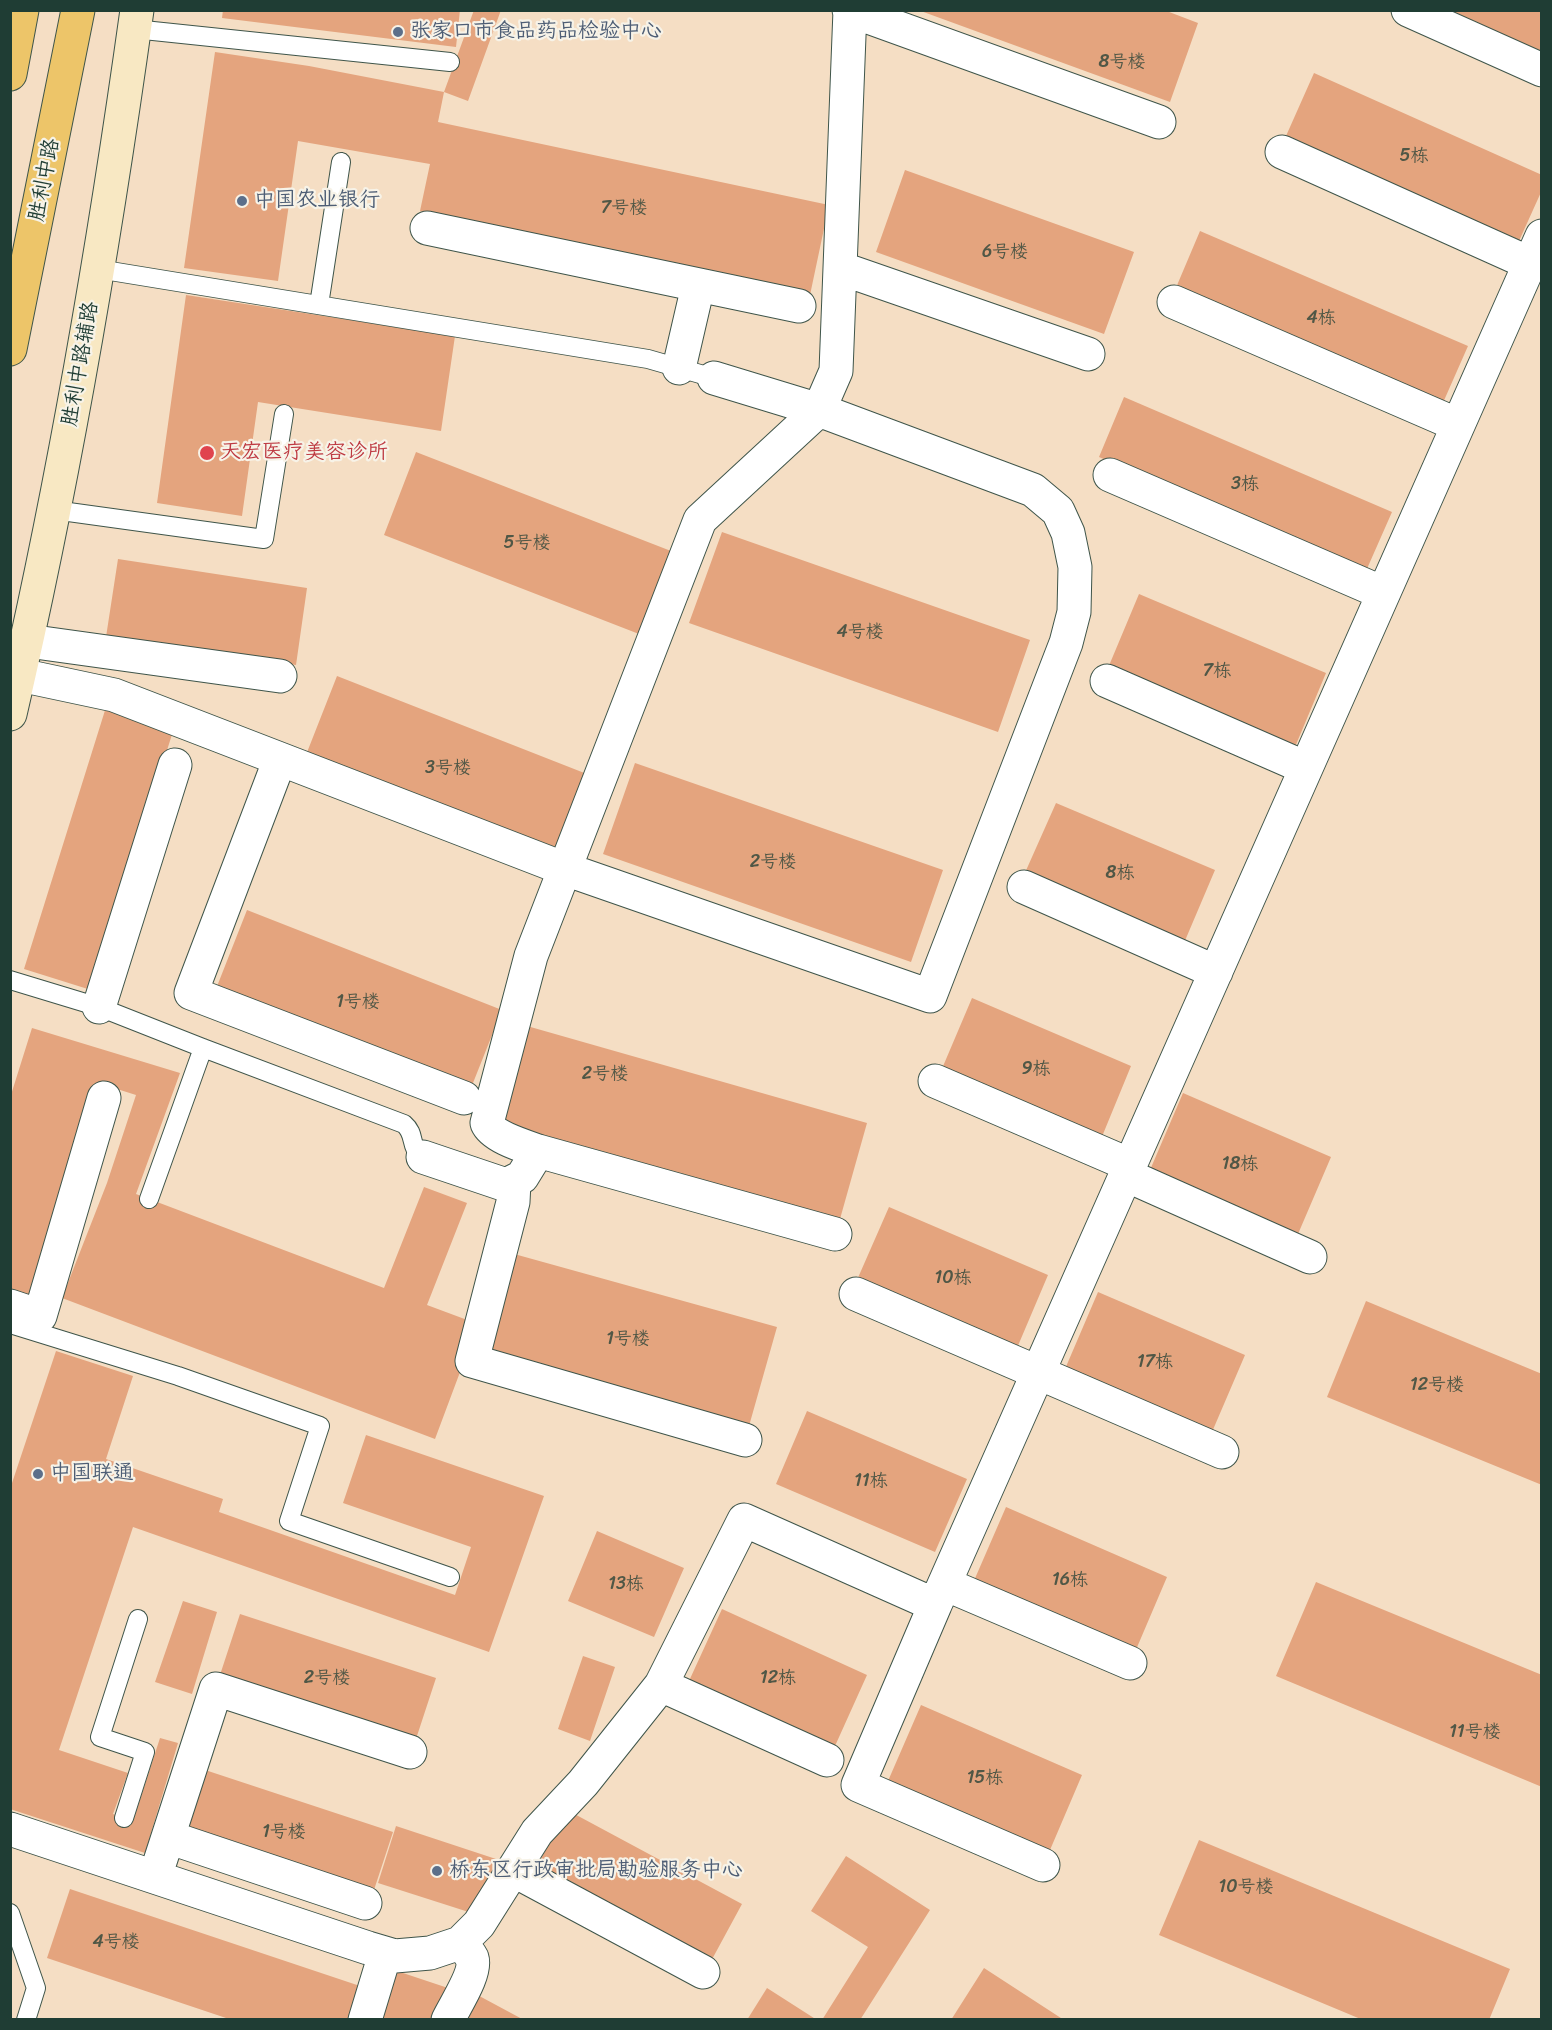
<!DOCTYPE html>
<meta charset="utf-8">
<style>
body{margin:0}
#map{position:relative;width:1552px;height:2030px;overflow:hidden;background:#f5dec4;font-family:Sriracha,sans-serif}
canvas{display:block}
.frame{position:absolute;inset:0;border:12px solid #1f3d34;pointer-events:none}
</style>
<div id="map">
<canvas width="1552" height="2030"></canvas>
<div class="frame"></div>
</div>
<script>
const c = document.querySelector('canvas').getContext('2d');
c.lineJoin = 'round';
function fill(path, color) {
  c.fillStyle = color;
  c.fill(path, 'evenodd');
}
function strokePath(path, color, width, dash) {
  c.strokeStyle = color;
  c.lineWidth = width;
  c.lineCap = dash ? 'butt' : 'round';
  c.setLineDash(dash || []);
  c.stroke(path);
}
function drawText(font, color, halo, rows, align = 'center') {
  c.font = font + ' Sriracha,"LXGW WenKai TC",sans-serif';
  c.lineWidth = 4.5;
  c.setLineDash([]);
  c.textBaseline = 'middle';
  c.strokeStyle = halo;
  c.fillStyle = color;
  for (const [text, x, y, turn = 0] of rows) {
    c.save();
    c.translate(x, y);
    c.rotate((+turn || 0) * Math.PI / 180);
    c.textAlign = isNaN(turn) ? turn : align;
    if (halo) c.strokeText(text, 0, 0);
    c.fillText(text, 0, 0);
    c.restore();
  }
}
fill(new Path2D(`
 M223,10h237l-4,37 -234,-29z
 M474,10h27l-33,91 -24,-9z
 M918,10h246l34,13 -28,79z
 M1445,10h97v43z
 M215,52l94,14 135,26 -6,30 391,83 -19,90 -390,-84 10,-47 -132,-23 -20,140 -94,-13z
 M1314,73l228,102v15l-23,51 -233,-105z
 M905,170l229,82 -30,82 -228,-82z
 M1200,231l268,115 -26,59 -267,-115z
 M186,295l269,41 -14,95 -183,-29 -16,114 -85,-13z
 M1124,397l268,115 -26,59 -267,-114z
 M416,452l255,99 -32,83 -255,-99z
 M722,532l308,108 -32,92 -309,-109z
 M118,559l189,29 -11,77 -190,-28z
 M1139,594l187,79 -31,74 -187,-79z
 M337,676l255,100 -32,83 -256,-99z
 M107,704l68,21 -84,265 -67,-21z
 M635,763l308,107 -32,92 -308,-108z
 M1056,803l159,67 -31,73 -160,-68z
 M247,910l255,100 -33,83 -255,-99z
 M972,998l159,68 -30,73 -160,-68z
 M527,1026l340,97 -27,96 -340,-96z
 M32,1028l148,45 -44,121 248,94 40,-101 43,16 -40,102 51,19 -43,115 -373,-141 45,-115 29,-88 -38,-12 -65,215 -23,-7v-193z
 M1183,1093l148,64 -33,77 -148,-64z
 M889,1207l159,68 -31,73 -160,-68z
 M507,1252l270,75 -28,99 -269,-75z
 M1098,1292l147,63 -33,77 -147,-63z
 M1366,1301l176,73v111l-215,-88z
 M56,1351l77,25 -27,83 117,40 -4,13 236,83 16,-48 -128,-44 23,-68 178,61 -55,156 -356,-125 -74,223 69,23 -15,41 20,7 27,-83 18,5 -33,110 -135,-44v-320z
 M807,1411l160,68 -32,73 -159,-68z
 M1006,1507l161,70 -32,75 -162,-69z
 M597,1531l87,37 -30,69 -86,-36z
 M1316,1582l226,93v112l-266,-111z
 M183,1601l34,11 -25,82 -37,-12z
 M722,1609l145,66 -32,71 -146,-65z
 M240,1614l196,64 -21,64 -196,-64z
 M583,1656l32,11 -25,74 -32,-12z
 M921,1705l161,70 -32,75 -162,-69z
 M196,1767l197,65 -21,64 -196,-65z
 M567,1810l175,94 -32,59 -175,-93z
 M396,1826l100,33 -18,56 -100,-32z
 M1199,1840l311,129 -21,51h-126l-204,-85z
 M846,1856l84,54 -70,110h-38l46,-73 -57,-36z
 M70,1889l290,97 -12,34h-116l-185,-62z
 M984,1968l80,52h-113z
 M397,1971l51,17 -11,32h-57z
 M767,1988l50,32h-70z
 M470,1991l54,29h-69z`), '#e4a47e');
const service = new Path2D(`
 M134,29l316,33
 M98,269l550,90 66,19
 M319,305l22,-143
 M54,510l210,29 20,-125
 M10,980l89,27 104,41 201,76c13,11 4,23 19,33
 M149,1199l54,-151
 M10,1324l168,52 142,50 -31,95 161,56
 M124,1818l21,-66 -45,-15 38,-118
 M10,1913l26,75 -10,32`);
const minor = new Path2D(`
 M849,10l310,112
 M1408,10l134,60
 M1282,152l247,111
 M427,228l372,78
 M840,268l248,86
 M1174,302l284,123
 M679,368l19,-82
 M1110,475l273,118
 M28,641l252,35
 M20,675l94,20 166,64
 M1107,681l199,87
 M1024,887l192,85
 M99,1007l76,-242
 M935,1081l195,84
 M464,1098l-273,-105 89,-234 285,110 365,127 136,-353 8,-31 1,-45 -7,-34 -10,-22 -25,-21 -214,-80 -105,-32
 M538,1151c-14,-5 -45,-14 -51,-28l44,-167 169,-436 119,-110 17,-39 14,-361
 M423,1157l83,28 16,-8 16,-26 297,83
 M1126,1175l184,82
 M514,1182l-1,20 -41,159 273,79
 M856,1294l366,158
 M10,1306l30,10 64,-218
 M945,1584l185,79
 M935,1605l-77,180 185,80
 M661,1685l166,75
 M10,1829l358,119 27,8 35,-3 30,-10 19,-19 58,-92 46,-49 78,-98 83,-165 191,85 607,-1369
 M168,1837l197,66
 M513,1870l190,102
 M155,1877l61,-188 194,63
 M365,2020l20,-66
 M448,2020c7,-15 29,-47 24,-62 -3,-6 -7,-10 -12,-15`);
const secondary = new Path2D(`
 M10,714c54,-232 94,-467 127,-704`);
const trunk = new Path2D(`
 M10,74l12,-64
 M10,349l68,-339`);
strokePath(service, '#3f554a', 20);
strokePath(minor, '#3f554a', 35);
strokePath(secondary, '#3f554a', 35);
strokePath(trunk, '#3f554a', 35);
strokePath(service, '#fff', 18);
strokePath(minor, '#fff', 33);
strokePath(secondary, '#f8e8c3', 33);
strokePath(trunk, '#edc569', 33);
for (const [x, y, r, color] of [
 [398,32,6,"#5c6f8a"],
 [242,201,6,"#5c6f8a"],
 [207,453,8,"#e0444e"],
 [38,1474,6,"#5c6f8a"],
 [437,1871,6,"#5c6f8a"]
]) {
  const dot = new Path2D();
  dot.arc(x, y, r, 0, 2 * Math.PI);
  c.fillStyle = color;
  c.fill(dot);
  strokePath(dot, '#f7f3e8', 2);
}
drawText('18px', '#505746', null, [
 ["8号楼",1122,62],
 ["5栋",1414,156],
 ["7号楼",624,208],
 ["6号楼",1005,252],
 ["4栋",1321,318],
 ["3栋",1245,484],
 ["5号楼",527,543],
 ["4号楼",860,632],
 ["7栋",1217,671],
 ["3号楼",448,768],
 ["2号楼",773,862],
 ["8栋",1120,873],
 ["1号楼",358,1002],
 ["9栋",1036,1069],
 ["2号楼",605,1074],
 ["18栋",1240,1164],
 ["10栋",953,1278],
 ["1号楼",628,1339],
 ["17栋",1155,1362],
 ["12号楼",1437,1385],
 ["11栋",871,1481],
 ["16栋",1070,1580],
 ["13栋",626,1584],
 ["2号楼",327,1678],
 ["12栋",778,1678],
 ["11号楼",1475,1732],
 ["15栋",985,1778],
 ["1号楼",284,1832],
 ["10号楼",1246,1887],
 ["4号楼",116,1942]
]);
drawText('21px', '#4e5e75', '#f7f3e8', [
 ["张家口市食品药品检验中心",410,32],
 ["中国农业银行",254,201],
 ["中国联通",50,1474],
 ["桥东区行政审批局勘验服务中心",449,1871]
], 'left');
drawText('21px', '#1f3d34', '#f7f3e8', [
 ["胜利中路",45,180,-79],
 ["胜利中路辅路",81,364,-80]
]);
drawText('21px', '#be3a42', '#f7f3e8', [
 ["天宏医疗美容诊所",220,453]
], 'left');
</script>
